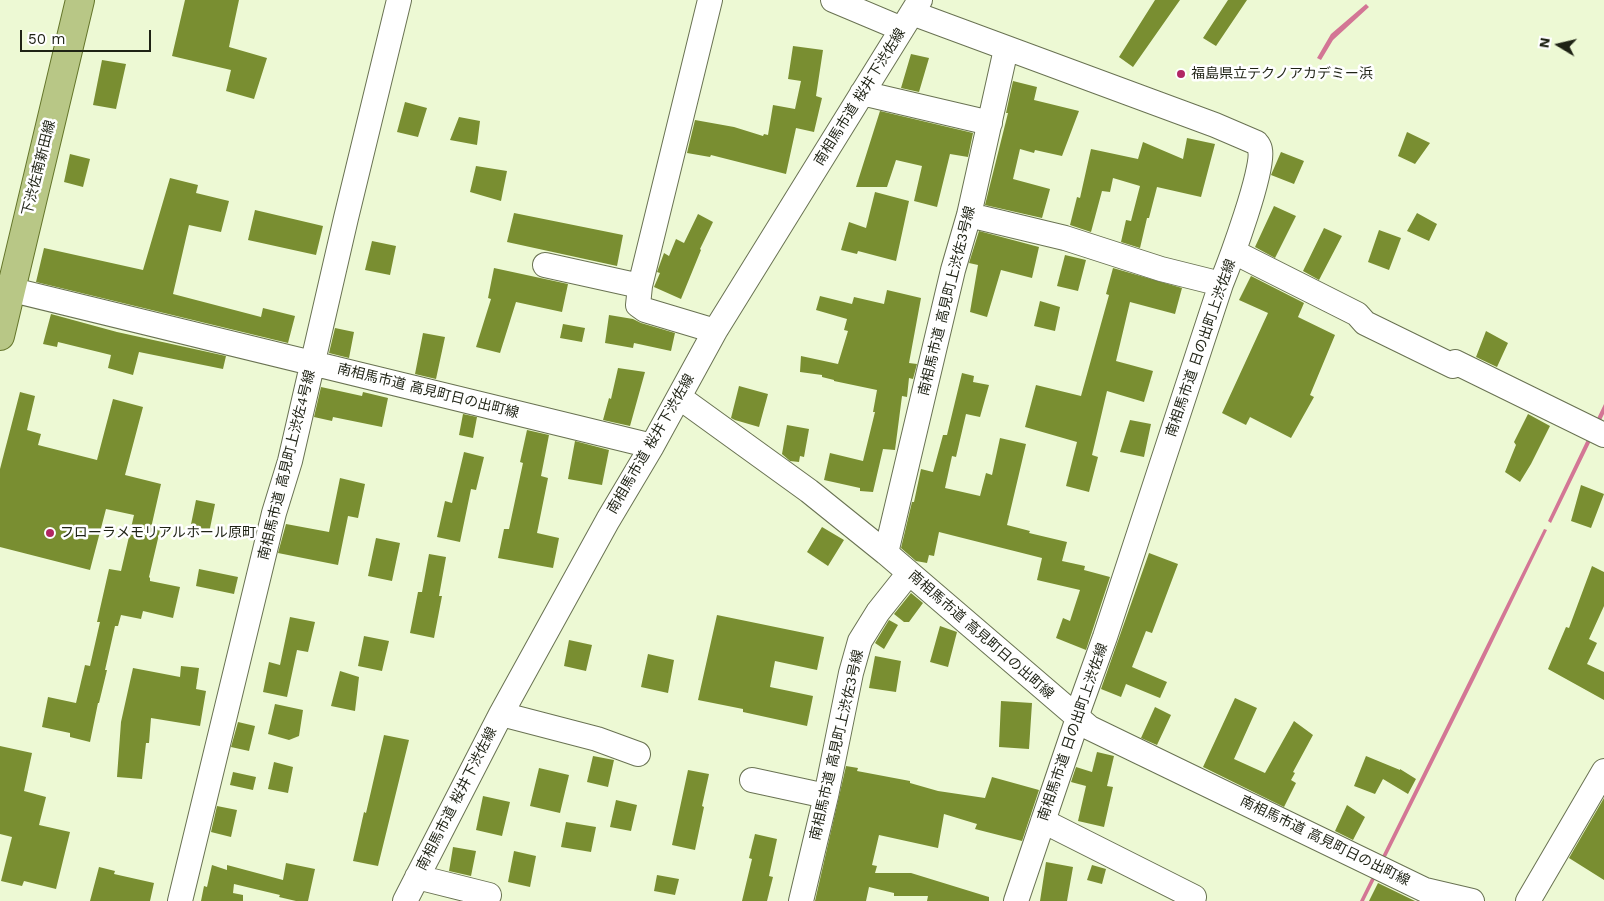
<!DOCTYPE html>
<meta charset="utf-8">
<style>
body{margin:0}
#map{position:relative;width:1604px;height:901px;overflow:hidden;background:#edf9d4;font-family:"Work Sans",sans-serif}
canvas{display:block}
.north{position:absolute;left:1534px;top:20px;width:50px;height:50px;-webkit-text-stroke:4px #fff;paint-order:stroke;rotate:279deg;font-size:14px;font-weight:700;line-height:20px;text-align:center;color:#1f2315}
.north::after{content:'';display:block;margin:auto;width:18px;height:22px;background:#1f2315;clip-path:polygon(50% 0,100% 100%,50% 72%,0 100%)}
.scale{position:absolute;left:20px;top:30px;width:131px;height:22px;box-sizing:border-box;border:2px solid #1f2315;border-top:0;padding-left:6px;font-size:15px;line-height:18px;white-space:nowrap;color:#1f2315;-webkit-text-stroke:4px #fff;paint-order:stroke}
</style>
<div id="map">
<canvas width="1604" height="901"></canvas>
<div class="north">N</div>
<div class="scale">50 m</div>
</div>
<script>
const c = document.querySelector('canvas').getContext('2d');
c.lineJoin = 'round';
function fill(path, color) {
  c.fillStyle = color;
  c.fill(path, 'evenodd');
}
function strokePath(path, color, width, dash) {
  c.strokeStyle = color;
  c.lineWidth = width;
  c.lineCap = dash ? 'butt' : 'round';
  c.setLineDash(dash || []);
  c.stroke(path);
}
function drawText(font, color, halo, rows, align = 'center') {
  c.font = font + ' "Work Sans","Noto Sans JP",sans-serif';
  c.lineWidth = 5;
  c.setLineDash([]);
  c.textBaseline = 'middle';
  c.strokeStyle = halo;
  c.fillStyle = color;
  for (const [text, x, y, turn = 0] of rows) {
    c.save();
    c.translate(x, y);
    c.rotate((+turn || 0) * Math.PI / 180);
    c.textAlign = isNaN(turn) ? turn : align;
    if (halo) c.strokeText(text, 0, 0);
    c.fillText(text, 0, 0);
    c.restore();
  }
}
fill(new Path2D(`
 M1366,4l3,3 -36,33 -12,20 -4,-2 14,-24z
 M1604,404v10l-53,109 -3,-2z
 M1544,529l3,1 -71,146 -112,225h-4z`), '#d37695');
fill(new Path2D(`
 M185,0h54l-10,47 38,11 -13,41 -28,-8 5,-21 -59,-14z
 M1155,0h25l-47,67 -14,-10z
 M1228,0h19l-31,46 -13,-8z
 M793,46l30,4 -7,46 6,2 -8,34 -18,-4 -10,46 -75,-19 -1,2 -23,-4 8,-33 39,7 29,9 1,-2 4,1 5,-30 22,4 6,-28 -13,-2z
 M911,54l18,4 -10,34 -18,-4z
 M102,60l24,4 -10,45 -23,-4z
 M1013,81l24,6 -3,13 45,11 -17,45 -27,-6 -1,3 -14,-4 -7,30 37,10 -8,29 -57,-13 23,-92h-2z
 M405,102l22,6 -9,29 -21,-5z
 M880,111l93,22 -5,24 -18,-3 -13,53 -23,-6 8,-35 -26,-6 -9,27h-31z
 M459,117l21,4 -3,24 -27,-5z
 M1407,132l23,11 -15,21 -17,-8z
 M1187,138l28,6 -14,53 -44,-10 -8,31h-2l-7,30 -19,-6 5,-22 5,1 9,-35 -27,-8 -3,14 -8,-1 -11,41 -21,-7 7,-28 3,1 11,-49 47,10 5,-17 40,17z
 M1281,152l23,9 -10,23 -23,-9z
 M70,154l20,5 -7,28 -19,-5z
 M476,166l31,5 -6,30 -31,-9z
 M170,178l28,7 -2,8 33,8 -8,31 -32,-7 -16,69 88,23 2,-9 32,8 -7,27 -252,-61 8,-34 99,22z
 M875,192l34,9 -13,60 -38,-10 -1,3 -16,-4 8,-28 17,6z
 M1274,206l22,10 -21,42 -20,-11z
 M255,210l68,16 -7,29 -68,-15z
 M514,213l109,22 -6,31 -110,-24z
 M1417,213l20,11 -8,17 -22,-10z
 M698,214l15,8 -13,27 1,1 -20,49 -27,-12 6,-14 -3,-1 7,-19 5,3 7,-17 8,4z
 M1324,228l18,8 -23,44 -16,-9z
 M1379,230l22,8 -12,32 -21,-8z
 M979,231l60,16 -7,31 -31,-8 -14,47 -17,-5 8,-47 -9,-2z
 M372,241l24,5 -6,29 -25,-5z
 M1065,255l21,5 -8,31 -21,-5z
 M494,268l74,16 -6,28 -46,-10 -16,51 -24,-6 15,-48 -3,-1z
 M1113,268l69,20 -7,26 -45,-12 -14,59 37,10 -9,31 -37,-11 -15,64 6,2 -9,35 -23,-6 11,-44 -52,-15 11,-42 45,11 28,-101 -3,-1z
 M1251,276l53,27 -6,14 37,18 -25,60 4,2 -23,41 -41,-21 -4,8 -24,-12 46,-100 -29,-13z
 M887,290l34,8 -12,65 8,1 -4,15 -4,-1 -2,19 -5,-1 -7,54 -12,-1 -10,43 -13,-1v-3l-36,-8 6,-27 33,8 12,-49h-2l4,-22 -43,-9v-1l-12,-3v-2l-22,-3 1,-16 37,8 10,-33 -4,-1 3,-11 -31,-9 4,-14 32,8 2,-7 30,7z
 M1040,301l20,6 -5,24 -21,-5z
 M51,314l66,18 109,24 -3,13 -84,-17 -6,23 -25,-7 3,-13 -53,-13 -1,5 -14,-3z
 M609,315l24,4 8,4 34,10 -4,18 -37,-8 -1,5 -28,-5z
 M563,324l22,4 -3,14 -22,-4z
 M335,328l19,4 -5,26 -20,-5z
 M1486,331l22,12 -11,24 -21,-10z
 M423,333l22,4 -9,42 -21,-5z
 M618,368l27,4 -15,54 -27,-6 6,-22 2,1z
 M962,373l12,3 -1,6 16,3 -9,32 -14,-3 -10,43 -4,-1 -7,32 35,8 6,-23 6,2 8,-37 26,6 -19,81 23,6 -1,2 38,9 -5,19 23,5 -1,4 26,7 -24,73 -30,-12 7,-20 7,3 10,-31 -43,-10 5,-22 -103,-26 -5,24 -5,-1 -2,8 -11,-2 -15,-13 11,-46h2l7,-33 12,3 10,-37h4z
 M739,386l29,8 -9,33 -24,-7 -4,-2z
 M321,387l41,9 1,-4 25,6 -6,29 -49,-10 -1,4 -18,-4z
 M20,392l15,4 -8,34 14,4 -3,11 59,15 16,-61 30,8 -18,68 36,9 -10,44 9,2 -11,47 1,1v3l30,6 -7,31 -30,-7 -2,8 -20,-4 -3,11h-3l-10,44h2l-8,33h-1l-8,39 -20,-5v-4l-28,-6 6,-30 28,6 9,-38 5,1 10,-44h-3l12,-53 12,2 13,-56 -28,-6 -16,61 -90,-23v-78z
 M463,414l14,3 -4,21 -14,-3z
 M1528,414l22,12 -19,38 -11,18 -15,-10 11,-27 -2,-3z
 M1130,420l21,4 -7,33 -24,-5z
 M787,425l22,4 -5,28 -4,-1 -1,6 -9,-1 -8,-7z
 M527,430l22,5 -8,41 7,2 -11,55 22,5 -6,30 -55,-10 6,-29h5l14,-66 -3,-1z
 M575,441l34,9 -7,35 -34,-6z
 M464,452l20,5 -8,33 -5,-1 -11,53 -23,-5 8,-36 7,2z
 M340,478l25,6 -7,34 -10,-2 -10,49 -60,-12 8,-29 43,8z
 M1581,485l23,9 -13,34 -20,-7z
 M196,500l19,4 -6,29 -19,-4z
 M822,527l22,13 -16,26 -21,-14z
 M376,538l24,5 -8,38 -24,-5z
 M1149,553l29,11 -26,69 -6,-2 -14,36 35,15 -7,16 -34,-14 -5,13 -20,-8z
 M429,554l17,3 -7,39h3l-8,42 -24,-5 8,-41h4z
 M1592,566l12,6v34l-15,33 8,4 -10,21 17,8v28l-56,-31 18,-42 3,1z
 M199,569l39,8 -4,17 -38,-8z
 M911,593l12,10 -14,19h-5l-10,-8z
 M717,615l107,22 -7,33 -42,-9 -5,26 43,9 -6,30 -64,-14v-3l-45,-9z
 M290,617l25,5 -7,30 -11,-2 -10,47 -24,-5 6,-30 11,3z
 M889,620l9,5 -14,24 -9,-6z
 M940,626l17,6 -9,35 -18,-5z
 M364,636l25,5 -7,30 -24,-5z
 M569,640l23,5 -6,26 -22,-5z
 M648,654l26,6 -6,33 -27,-6z
 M875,656l26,5 -5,31 -27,-4z
 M181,666l18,2 -3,21 10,2 -6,35 -49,-8 -2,25h-3l-4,36 -25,-2 4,-55 12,-54 47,9z
 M340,671l19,6 -4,34 -24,-5z
 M1235,698l22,10 -23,51 31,14 29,-52 19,14 -20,37 2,1 -4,7 5,3 -12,24 -81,-40z
 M1001,701l31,2 -3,46 -30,-2z
 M275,704l28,6 -4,26 -10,4 -21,-6z
 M1155,707l16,8 -14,30 -16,-7z
 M238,722l17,4 -6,25 -18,-4z
 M384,735l25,5 -31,126 -25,-5 11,-49 2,1z
 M0,746l32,7 -8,38 22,6 -7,28 31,7 -14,57 -32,-8 -2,5 -21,-5 11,-44 -12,-3z
 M1097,752l17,4 -7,30 6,1 -9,40 -26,-6 8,-35 -15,-4 5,-15 16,5z
 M593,756l21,4 -6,27 -21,-5z
 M1366,756l34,14v-1l16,10 -8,15 -25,-15 -8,15 -21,-8z
 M274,762l19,5 -5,26 -20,-4z
 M846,766l12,2 -1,3 53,10v2l28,8 47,7 7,-21 47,13 -17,51 -47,-12 2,-5 -33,-10 -6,34 -59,-13 -7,30 5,1 -2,7h36l78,24v4h-62l1,-5h-34v-3l-25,-6 -3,14h-51z
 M539,768l30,7 -9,38 -30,-7z
 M688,770l21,4 -7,32 2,1 -9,43 -23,-5z
 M233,772l23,5 -3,13 -23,-5z
 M483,796l27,6 -8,34 -26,-6z
 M1604,798v82l-35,-22z
 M616,800l21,5 -6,26 -21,-4z
 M1347,805l18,12 -12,23 -18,-9z
 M217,806l20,4 -6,27 -20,-5z
 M566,822l30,5 -5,25 -30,-5z
 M755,834l22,5 -8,37 4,1 -6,24h-25l10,-42 -3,-1z
 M453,847l23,4 -5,25 -22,-5z
 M514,851l22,5 -6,31 -22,-5z
 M1046,862l27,5 -6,34h-27z
 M286,863l29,6 -7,32h-12l-17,-4 1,-2 -46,-11 -1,9 10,2v6h-42l3,-15 3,1 5,-22 15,5v-5l56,15z
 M1092,865l14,4 -4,15 -15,-4z
 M99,867l16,4 -1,3 40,9 -4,18h-60z
 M657,875l22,4 -4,16 -21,-4z
 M1378,883l37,18h-46z`), '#798e31');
const minor = new Path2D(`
 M710,0l-70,286 -2,19 7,5 70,21
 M833,0l69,29
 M912,13l303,112 42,18c1,2 3,4 3,7 5,18 -30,112 -39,134l-116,353 -26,72 -1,9 -62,183
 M862,93l128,30
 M969,215l96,23 96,31 60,15
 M1234,252l123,62 8,9 88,43 2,-4 149,73
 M545,265l95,21
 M0,287l652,159
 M679,397l130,94 77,62 204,175 335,162 47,11
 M886,553l67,-283 16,-55 37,-166
 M501,714l96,25 41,15
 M752,780l74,16
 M1043,821l151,76
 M417,877l72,18
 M180,901l94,-388 16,-52 56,-243 53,-218
 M405,901l96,-187 107,-194 44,-74 63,-115 205,-331
 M801,901l25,-105 25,-123 9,-32 18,-29 31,-39
 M1528,901l76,-130`);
const major = new Path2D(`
 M0,336l80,-336`);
strokePath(minor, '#697252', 26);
strokePath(major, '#64752a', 30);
strokePath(minor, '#fff', 24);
strokePath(major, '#b8c786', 28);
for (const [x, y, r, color] of [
 [1181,74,5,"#b12663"],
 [50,533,5,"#b12663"]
]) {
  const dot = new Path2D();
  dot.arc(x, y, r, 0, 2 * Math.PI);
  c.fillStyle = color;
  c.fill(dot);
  strokePath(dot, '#fff', 2);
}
drawText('14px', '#1f2315', '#fff', [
 ["福島県立テクノアカデミー浜",1191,74],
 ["フローラメモリアルホール原町",60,533]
], 'left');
drawText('14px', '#1f2315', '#fff', [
 ["南相馬市道 桜井下渋佐線",860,97,-58],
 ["下渋佐南新田線",39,168,-76],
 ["南相馬市道 高見町上渋佐3号線",947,301,-76],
 ["南相馬市道 日の出町上渋佐線",1201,348,-71],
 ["南相馬市道 高見町日の出町線",428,391,14],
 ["南相馬市道 桜井下渋佐線",651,444,-60],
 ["南相馬市道 高見町上渋佐4号線",287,465,-76],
 ["南相馬市道 高見町日の出町線",981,635,41],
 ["南相馬市道 日の出町上渋佐線",1073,732,-71],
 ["南相馬市道 高見町上渋佐3号線",837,745,-77],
 ["南相馬市道 桜井下渋佐線",457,799,-63],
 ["南相馬市道 高見町日の出町線",1325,841,26]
]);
</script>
